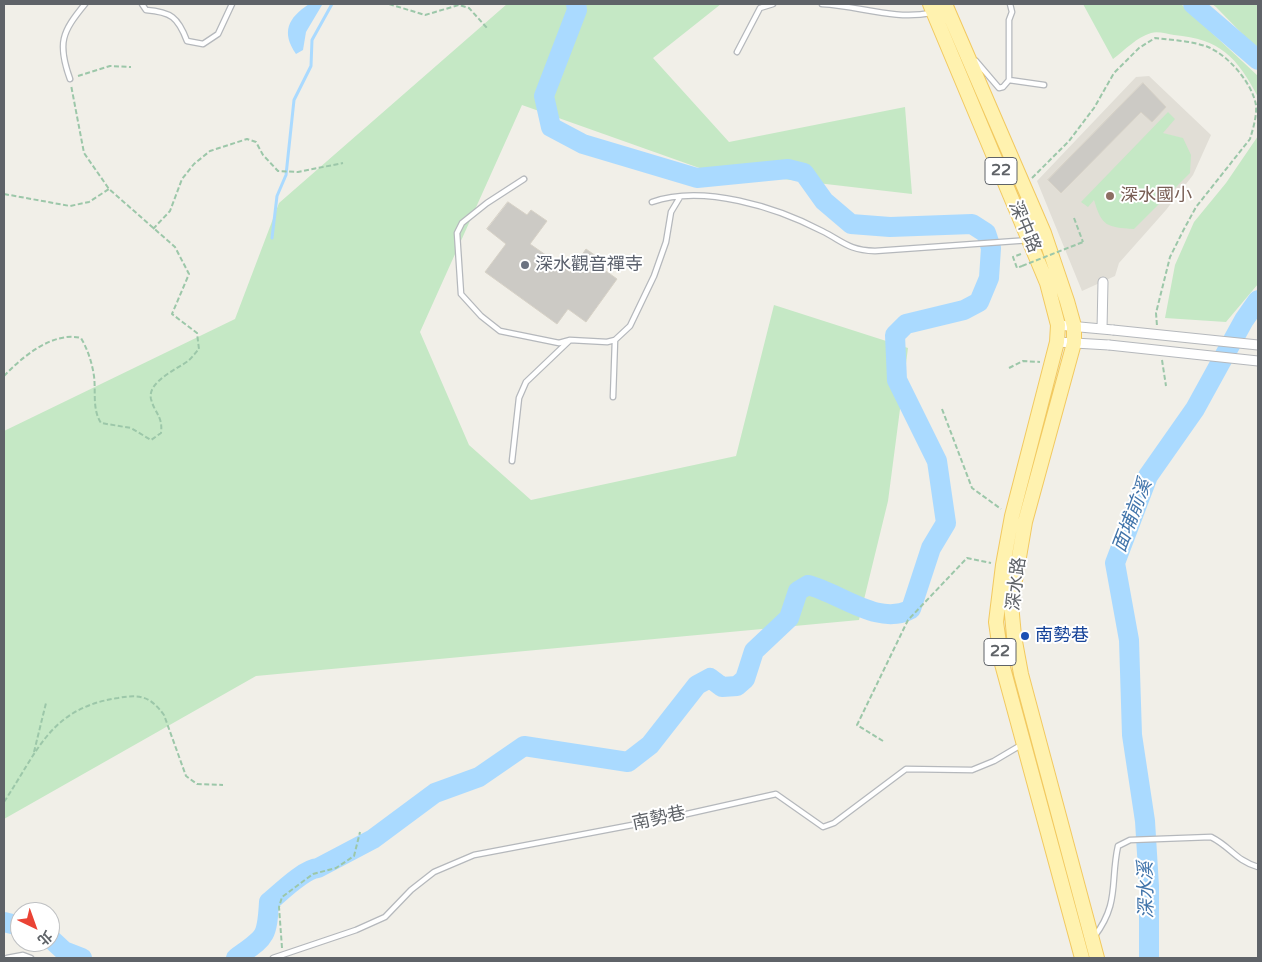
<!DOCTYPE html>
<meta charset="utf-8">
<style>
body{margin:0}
#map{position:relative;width:1262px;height:962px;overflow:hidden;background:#f1efe8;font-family:"Varela Round","Noto Sans TC",sans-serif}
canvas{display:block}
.frame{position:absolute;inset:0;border:5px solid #5f6368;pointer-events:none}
.north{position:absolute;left:10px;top:902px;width:50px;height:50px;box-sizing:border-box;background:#fff;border:1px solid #bfc1c3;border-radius:50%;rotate:138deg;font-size:14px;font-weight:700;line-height:20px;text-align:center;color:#5f6368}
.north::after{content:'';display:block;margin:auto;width:18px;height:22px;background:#ea4335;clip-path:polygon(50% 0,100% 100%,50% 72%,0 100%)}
</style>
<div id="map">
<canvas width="1262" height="962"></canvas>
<div class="frame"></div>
<div class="north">北</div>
</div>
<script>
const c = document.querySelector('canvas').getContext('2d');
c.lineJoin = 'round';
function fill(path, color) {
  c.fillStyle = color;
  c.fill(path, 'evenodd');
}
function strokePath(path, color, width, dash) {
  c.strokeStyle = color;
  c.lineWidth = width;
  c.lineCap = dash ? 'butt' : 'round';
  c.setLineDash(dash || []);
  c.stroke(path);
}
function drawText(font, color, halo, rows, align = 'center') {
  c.font = font + ' "Varela Round","Noto Sans TC",sans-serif';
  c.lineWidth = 4;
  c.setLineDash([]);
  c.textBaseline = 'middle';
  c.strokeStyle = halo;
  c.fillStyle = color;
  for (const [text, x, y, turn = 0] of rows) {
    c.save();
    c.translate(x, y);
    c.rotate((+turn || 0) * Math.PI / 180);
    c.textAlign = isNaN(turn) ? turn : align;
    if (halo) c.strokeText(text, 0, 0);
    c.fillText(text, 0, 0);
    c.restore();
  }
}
fill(new Path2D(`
 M1149,76l62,59 -18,40 -27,35 -47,53 -4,13 -33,15 -45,-110 99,-104z`), '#e1ded6');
fill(new Path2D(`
 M507,4h214l-68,54 76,84 176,-35 7,87 -207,-24 -183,-65 -102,227 49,113 62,55 205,-44 38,-151 134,43 -20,153 -29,119 -603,56 -252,143v-388l231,-112 44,-116z
 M1083,4h98l77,72v21c-21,-40 -38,-58 -84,-62 -7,-1 -16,-4 -23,-2 -14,4 -26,17 -38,26z
 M1212,4h46v46l-42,-43z
 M1168,112l7,7 -12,14 20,5 8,17 -1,18 -56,56c-27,-2 -32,-2 -40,-29l-6,7 -7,-5z
 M1258,136v148l-32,38 -61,-4 10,-53 19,-43 32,-39z`), '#c5e8c5');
fill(new Path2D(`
 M309,4l13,1 -16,27 -3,18 -7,4c-15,-22 -8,-36 13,-50z`), '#aadaff');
strokePath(new Path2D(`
 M272,238l5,-42 9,-21 8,-75 17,-34 1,-26 20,-36`), '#aadaff', 3);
strokePath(new Path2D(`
 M1193,4l65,56
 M4,922l16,4
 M50,938l14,13 18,7
 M236,958c29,-21 31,-19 33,-56 12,-10 35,-33 49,-34l55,-29 62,-46 44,-16 45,-31 104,16 22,-17 47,-60 13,-7 12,9 15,-1 8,-7 9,-28 35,-33 9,-27 10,-6c32,8 71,42 103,24l20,-61 15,-25 -9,-62 -40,-81 -2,-45 11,-11 58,-14 15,-8 10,-24 2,-30 -5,-15 -14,-9 -82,3 -39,-3 -27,-23 -20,-28 -16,-4 -91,9 -114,-34 -32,-17 -7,-31 33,-86 -1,-6
 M1149,958v-72l-4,-65 -13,-86 -3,-95 -14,-77 33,-87 47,-67 49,-89 14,-20`), '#aadaff', 20);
const building = new Path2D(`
 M1143,83l23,24 -14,15 -11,-10 -80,81 -13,-13z
 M508,202l19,13 4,-5 16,11 -17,23 40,28 16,-23 17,12 -4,5 18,13 -31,43 -18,-13 -11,15 -72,-52 21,-28 -19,-15z`);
fill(building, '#cccac5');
strokePath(building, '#d6d1c6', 1);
const lane = new Path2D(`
 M142,4l4,6c25,2 32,7 41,31l16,3 15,-10 14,-30
 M822,4c38,2 71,16 109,9
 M737,52l23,-44 13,-4
 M976,61l23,27 4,-1 6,-7v-60l3,-8 -2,-8
 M70,79c-13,-36 -8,-47 15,-75
 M1009,80l35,5
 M524,179l-37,24 -25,20 -5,10 4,61 20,22 19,15 59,12 11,-3 37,2 8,-2 15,-14 24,-50 12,-34 5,-30 9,-15
 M652,202c51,-18 124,5 170,29 22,11 26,19 53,20l155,-11 12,-7
 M613,397l2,-57
 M512,461l7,-63 7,-16 43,-41
 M1094,937c26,-34 16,-55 24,-91l12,-6 81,-3c20,10 24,23 47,30
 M7,958l16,-3 8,3
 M273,958l83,-28 29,-13 26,-27 23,-18 40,-17 195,-37 107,-24 47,33 11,-4 72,-54 66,1 22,-9 27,-16`);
const street = new Path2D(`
 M1058,325l55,5
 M1102,329l1,-47
 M1057,342l52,3`);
const primary = new Path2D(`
 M930,4l117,279 11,42 -1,17 -45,174 -9,49 -7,57 6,42 80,294
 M945,4l99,229 23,68 7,25v17l-49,179 -14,82 3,32 7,38 76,284`);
strokePath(lane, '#b5b8bc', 7);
strokePath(street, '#b5b8bc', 11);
strokePath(primary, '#f2c960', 16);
strokePath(new Path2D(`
 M389,4l36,11 34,-10 10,3 18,20
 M78,76l32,-10 21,1
 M1032,178l37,-37 25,-33 20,-35 25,-25 16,-10c17,2 37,3 53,9 21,9 44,36 48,58 1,11 -3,24 -6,34l-54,68 -13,24 -13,26 -14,56 1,13
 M4,194l66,12 19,-4 20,-13
 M1074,218l9,24
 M153,229l17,-18 12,-32 12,-15 16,-13 37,-12 9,3 7,13 15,16 20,1 45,-9
 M1021,254l-8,3 4,11 5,-2
 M1162,360l4,26
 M1009,368l14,-7 17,1
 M4,376c18,-19 49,-45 77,-38 7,12 11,25 13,38 2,16 -2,33 7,47l30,5 20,12 10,-7c2,-17 -6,-19 -10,-34 -4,-17 26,-30 37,-38 4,-3 7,-8 11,-12l-2,-16 -25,-19 17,-40 -14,-27 -66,-58 -25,-36 -13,-68
 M942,409l30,79 29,21
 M883,741l-26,-16 51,-105 59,-62 24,5
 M34,752l12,-49
 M4,802c34,-51 46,-94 114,-104 22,-4 32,-2 46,17l22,61 11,8 26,1
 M282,948l-3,-41 3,-10 31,-23 23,-6 18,-12 6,-24`), '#9cc7a9', 2, [5, 2.5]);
strokePath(lane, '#fff', 4.5);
strokePath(street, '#fff', 9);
strokePath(primary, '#fff2af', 14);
const streetBridge = new Path2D(`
 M1113,330l145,15
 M1109,345l149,16`);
strokePath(streetBridge, '#b5b8bc', 11, []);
strokePath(new Path2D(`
 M1022,266l61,-24`), '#9cc7a9', 2, [5, 2.5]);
strokePath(streetBridge, '#fff', 9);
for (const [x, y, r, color] of [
 [1110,196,5,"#8d6e63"],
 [525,265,5,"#6b7280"],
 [1025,636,5,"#1a4fb4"]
]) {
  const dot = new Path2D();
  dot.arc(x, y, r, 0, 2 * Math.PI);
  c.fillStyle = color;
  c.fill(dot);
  strokePath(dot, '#fff', 2);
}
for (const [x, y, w] of [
 [1001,171,32],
 [1000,652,32]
]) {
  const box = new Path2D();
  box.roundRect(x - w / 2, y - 13.5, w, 27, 4);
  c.fillStyle = '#fff';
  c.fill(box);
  strokePath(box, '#5f6368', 1);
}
drawText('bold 16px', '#5f6368', null, [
 ["22",1001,171],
 ["22",1000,652]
]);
drawText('18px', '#785e54', '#fff', [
 ["深水國小",1120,196]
], 'left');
drawText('18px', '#5f6368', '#fff', [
 ["深中路",1024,227,67],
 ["深水路",1017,584,-83],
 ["南勢巷",659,819,-12]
]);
drawText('18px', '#5b616d', '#fff', [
 ["深水觀音禪寺",535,265]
], 'left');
drawText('18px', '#164399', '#fff', [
 ["南勢巷",1035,636]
], 'left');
drawText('italic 19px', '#4174aa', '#fff', [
 ["面埔前溪",1133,516,-69],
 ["深水溪",1147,890,-91]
]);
</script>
